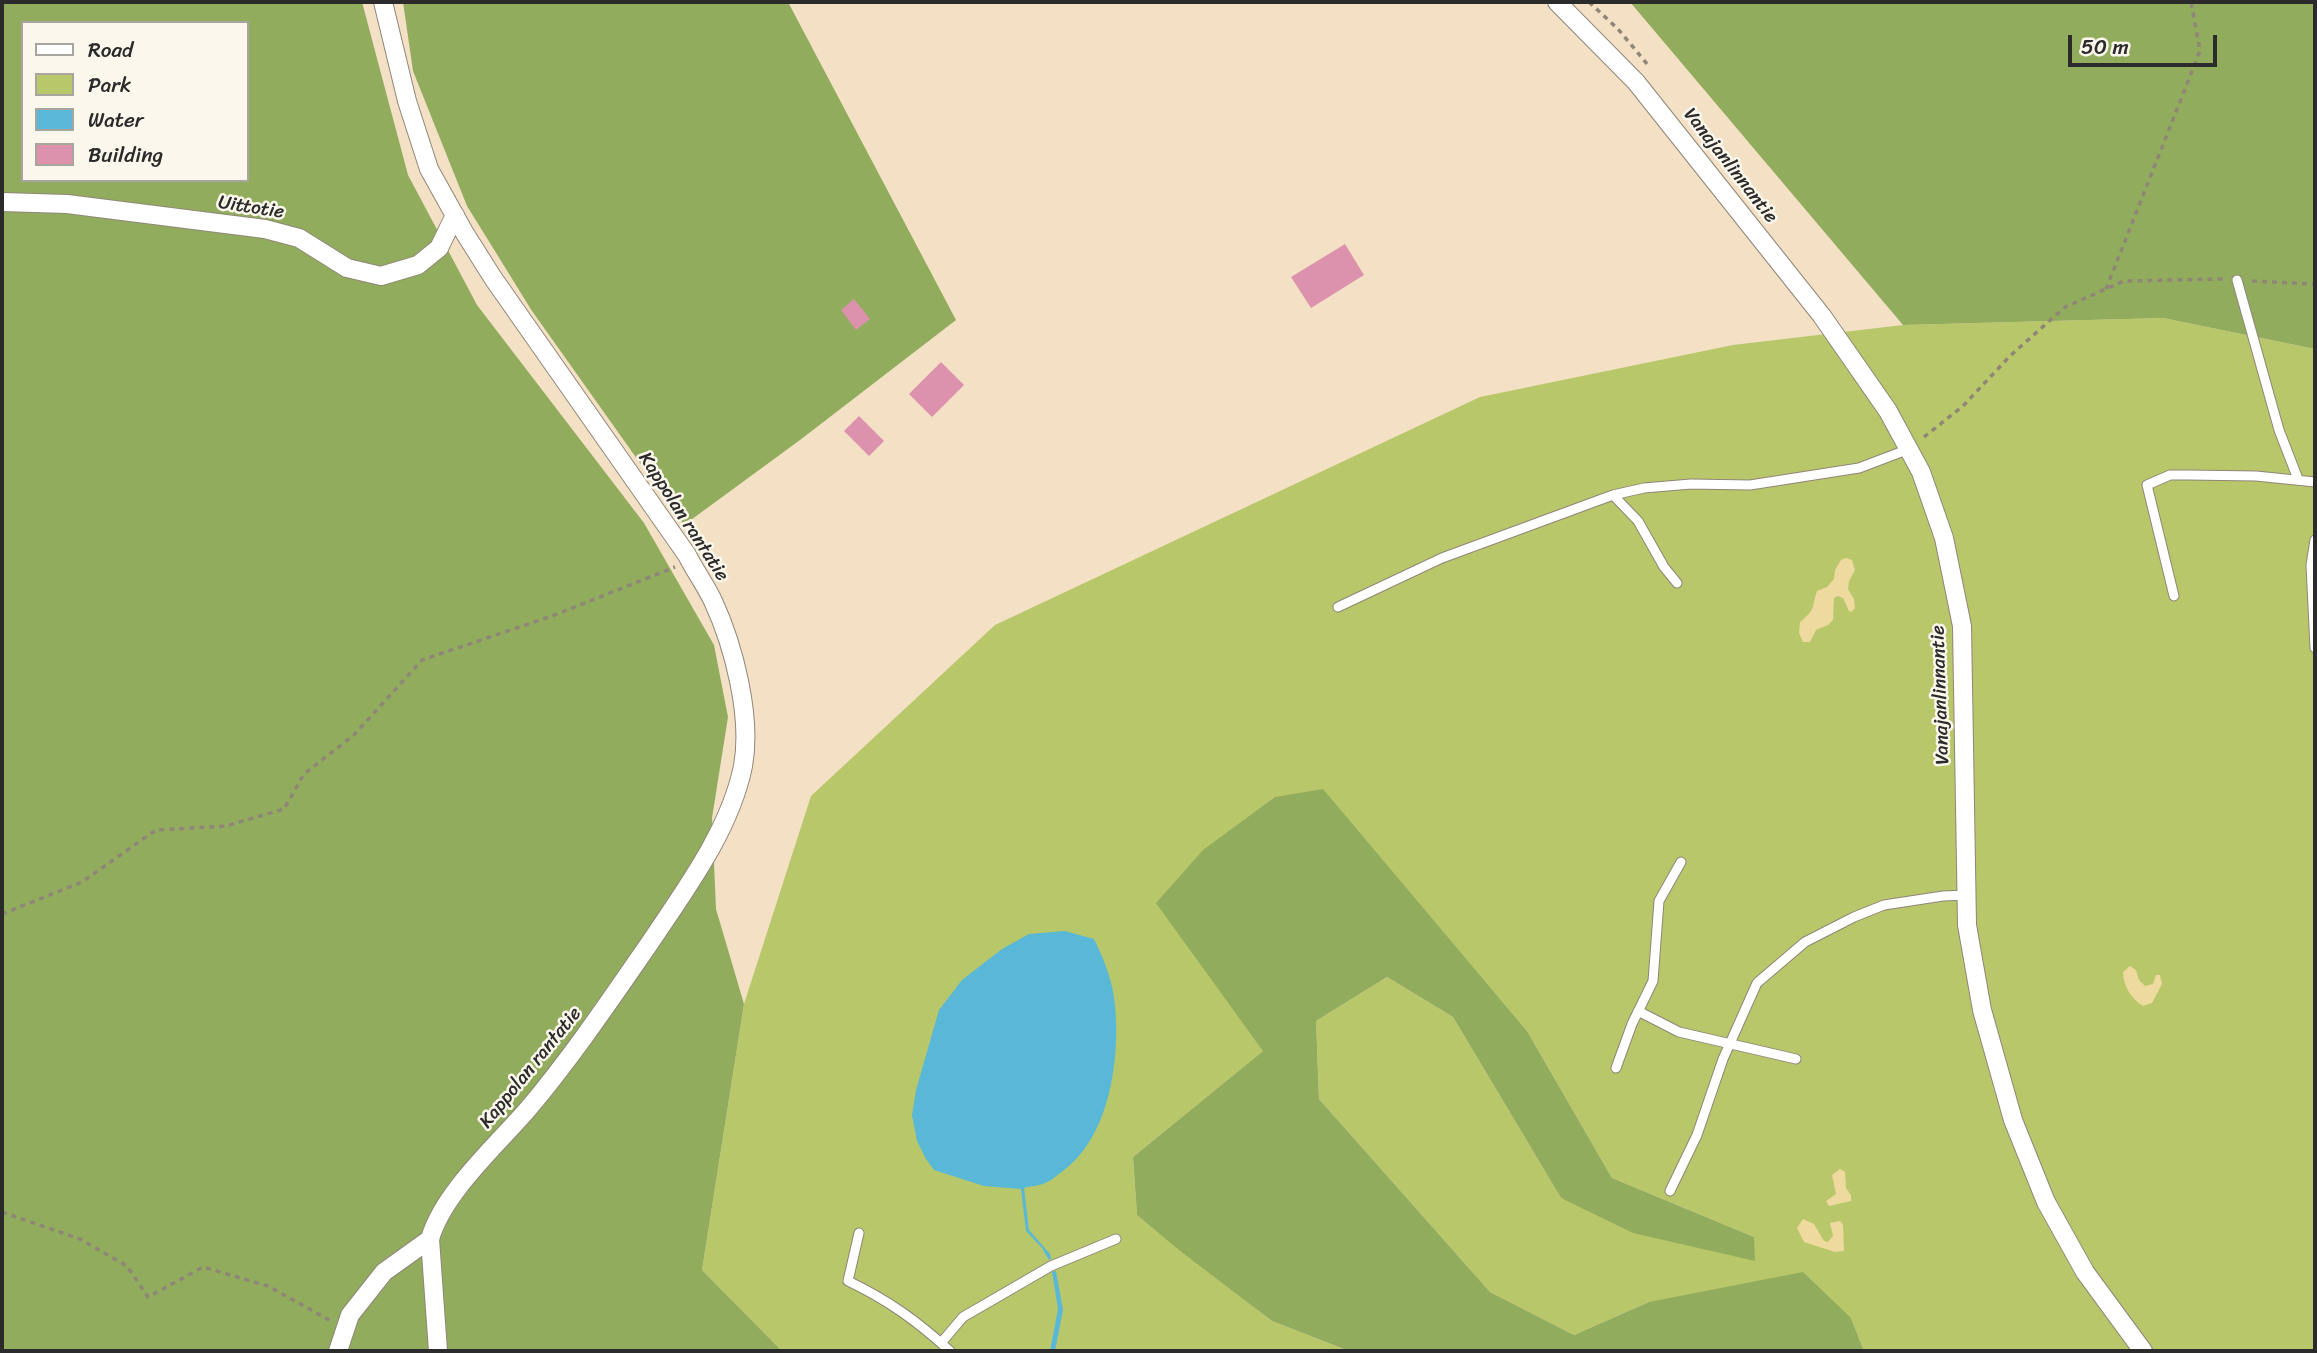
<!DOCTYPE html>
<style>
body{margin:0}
#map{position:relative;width:2317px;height:1353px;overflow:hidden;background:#f3e0c5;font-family:Sriracha,sans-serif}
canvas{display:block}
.frame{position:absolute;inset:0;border:4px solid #2b2b2b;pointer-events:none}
.legend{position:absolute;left:21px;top:21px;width:228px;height:161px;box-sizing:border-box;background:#fbf7ec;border:2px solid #a8a59f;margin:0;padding:9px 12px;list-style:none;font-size:21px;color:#2b2b2b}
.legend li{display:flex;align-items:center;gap:14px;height:35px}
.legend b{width:35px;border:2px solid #a8a59f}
.scale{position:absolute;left:2068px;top:35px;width:149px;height:32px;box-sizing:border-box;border:4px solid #2b2b2b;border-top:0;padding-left:9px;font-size:21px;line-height:24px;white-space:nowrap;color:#2b2b2b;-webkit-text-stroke:5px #fbf7ec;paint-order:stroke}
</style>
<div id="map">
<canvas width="2317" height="1353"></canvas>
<div class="frame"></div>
<ul class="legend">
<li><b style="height:9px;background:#fff"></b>Road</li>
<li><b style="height:19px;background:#b8c769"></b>Park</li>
<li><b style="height:19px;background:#59b8d7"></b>Water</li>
<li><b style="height:19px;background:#dc92ac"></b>Building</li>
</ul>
<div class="scale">50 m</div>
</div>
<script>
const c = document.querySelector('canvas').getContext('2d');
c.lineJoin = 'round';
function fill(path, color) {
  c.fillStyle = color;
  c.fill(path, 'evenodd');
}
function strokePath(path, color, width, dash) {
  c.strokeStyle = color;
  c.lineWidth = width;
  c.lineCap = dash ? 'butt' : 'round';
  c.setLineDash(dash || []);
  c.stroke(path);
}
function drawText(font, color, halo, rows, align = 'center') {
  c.font = font + ' Sriracha,sans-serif';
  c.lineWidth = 5;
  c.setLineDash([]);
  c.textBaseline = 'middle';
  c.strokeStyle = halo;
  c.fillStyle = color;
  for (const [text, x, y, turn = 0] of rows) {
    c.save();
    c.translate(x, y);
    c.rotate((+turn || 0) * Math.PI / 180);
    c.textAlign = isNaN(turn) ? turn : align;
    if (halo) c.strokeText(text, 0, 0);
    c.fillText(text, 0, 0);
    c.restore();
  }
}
fill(new Path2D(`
 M2163,318l152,31v1002h-451l-13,-33 -202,-16 -75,33 -84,-43 -171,-193 -3,-78 71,-44 66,40 108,181 193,39 -142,-59 -85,-147 -205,-242 -59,262 -130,106 4,58 135,106 77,30h-567l-80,-81 42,-266 67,-208 184,-171 485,-228 253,-52 170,-20z`), '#b8c769');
fill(new Path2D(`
 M2,2h360l46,173 69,130 167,218 70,122 14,72 -16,101 4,91 28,95 -42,266 80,81h-780zM23,23h224v157h-224z
 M403,2h385l168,318 -156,120 -116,85 -152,-214 -65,-105 -54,-135z
 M1630,2h685v347l-152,-31 -260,7z
 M1323,789l204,242 85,147 142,59 1,24 -122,-28 -72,-35 -108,-181 -66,-40 -71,44 3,78 171,193 84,43 75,-33 154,-30 48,46 13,33h-515l-77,-30 -93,-71 -42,-35 -4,-58 130,-106 -107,-148 47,-53 72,-53z`), '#92ac5d');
fill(new Path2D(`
 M1846,558l6,2 3,10 -6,11 -1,8 6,10 1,9 -4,4 -2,-1 -6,-13 -5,-2 -4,2 -1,22 -5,5 -12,5 -6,12h-7l-4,-9 1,-11c16,-13 11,-13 17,-31l10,-4 7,-8 1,-9 6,-10z
 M2130,966l6,4 3,10 6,6 8,-2 3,-9h4l2,9 -10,19 -9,3c-12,-7 -20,-21 -20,-34z
 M1840,1169l5,3 1,16 5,7v6l-22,5 -3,-5 10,-7 -4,-19z
 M1803,1219l11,5 10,17 4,1 5,-6 -3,-13 10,-2 3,4 1,26 -9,1 -31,-10 -7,-14z`), '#eeda9e');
fill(new Path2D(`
 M1065,931l29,8c10,20 19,43 21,66 5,55 -5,131 -52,166 -6,4 -12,10 -18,12 -6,3 -14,3 -21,5l5,42 21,24 1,5 -2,1 -7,-12 -16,-17 -5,-42 -37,-3 -50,-16 -8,-11 -9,-18 -5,-26 4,-25 23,-80 23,-30 40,-31 27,-15z
 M1056,1271l7,39 -8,41h-5l8,-42 -6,-37z`), '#59b8d7');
fill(new Path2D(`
 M1345,244l19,31 -53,33 -20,-31z
 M854,299l16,20 -14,11 -15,-20z
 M941,362l23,23 -32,32 -23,-23z
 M859,416l25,25 -15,15 -25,-25z`), '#dc92ac');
const lane = new Path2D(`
 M2237,280l42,150 19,49
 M2315,540l-4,25 4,83
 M1677,583l-13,-16 -26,-46 -25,-26 31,-7 47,-4 59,1 109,-17 50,-19
 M2174,596l-27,-111 23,-10h18l68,1 59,6
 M1338,607l104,-49 171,-63
 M1638,1011l41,21 117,27
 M1616,1068l16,-44 21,-43 6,-80 22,-39
 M1670,1191l27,-56 26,-76 34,-76 48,-41 49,-25 30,-12 59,-9 24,-1
 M859,1233l-11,48c40,19 69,40 102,70
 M941,1343l22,-26 88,-51 65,-27`);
const street = new Path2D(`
 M383,2l24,99 22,68 35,63 29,46 194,277c8,16 19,31 26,46 21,45 39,116 30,165 -13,65 -60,127 -96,181 -38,55 -76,111 -119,162 -32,37 -85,84 -98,130l8,112
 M1557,2l79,80 186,234 66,95 33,61 23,66 18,88 5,299 15,85 31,110 33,82 39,70 58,79
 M2,202l65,2 198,25 34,9 48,30 34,8 37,-11 21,-17 16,-33
 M338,1351l12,-36 34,-43 46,-33`);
strokePath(lane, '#8f8678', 11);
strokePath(street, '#8f8678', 20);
strokePath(new Path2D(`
 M1589,2l29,27 30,36
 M2252,281l63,3
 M2106,289l94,-238 -9,-49
 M1924,437l39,-31 47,-50 55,-49 59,-26 99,-2
 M2,914l80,-32 74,-52 70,-4 58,-17 20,-35 50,-39 68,-75 130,-44 123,-49
 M2,1212l78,27 47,27 21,31 55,-30 65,19 63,35`), '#8f8678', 3.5, [5, 5]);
strokePath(lane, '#fff', 9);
strokePath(street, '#fff', 18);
drawText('19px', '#2b2b2b', '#fbf7ec', [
 ["Vanajanlinnantie",1730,166,52],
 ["Uittotie",251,208,9],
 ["Kappolan rantatie",683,517,57],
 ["Vanajanlinnantie",1941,695,-92],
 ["Kappolan rantatie",531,1068,-51]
]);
</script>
